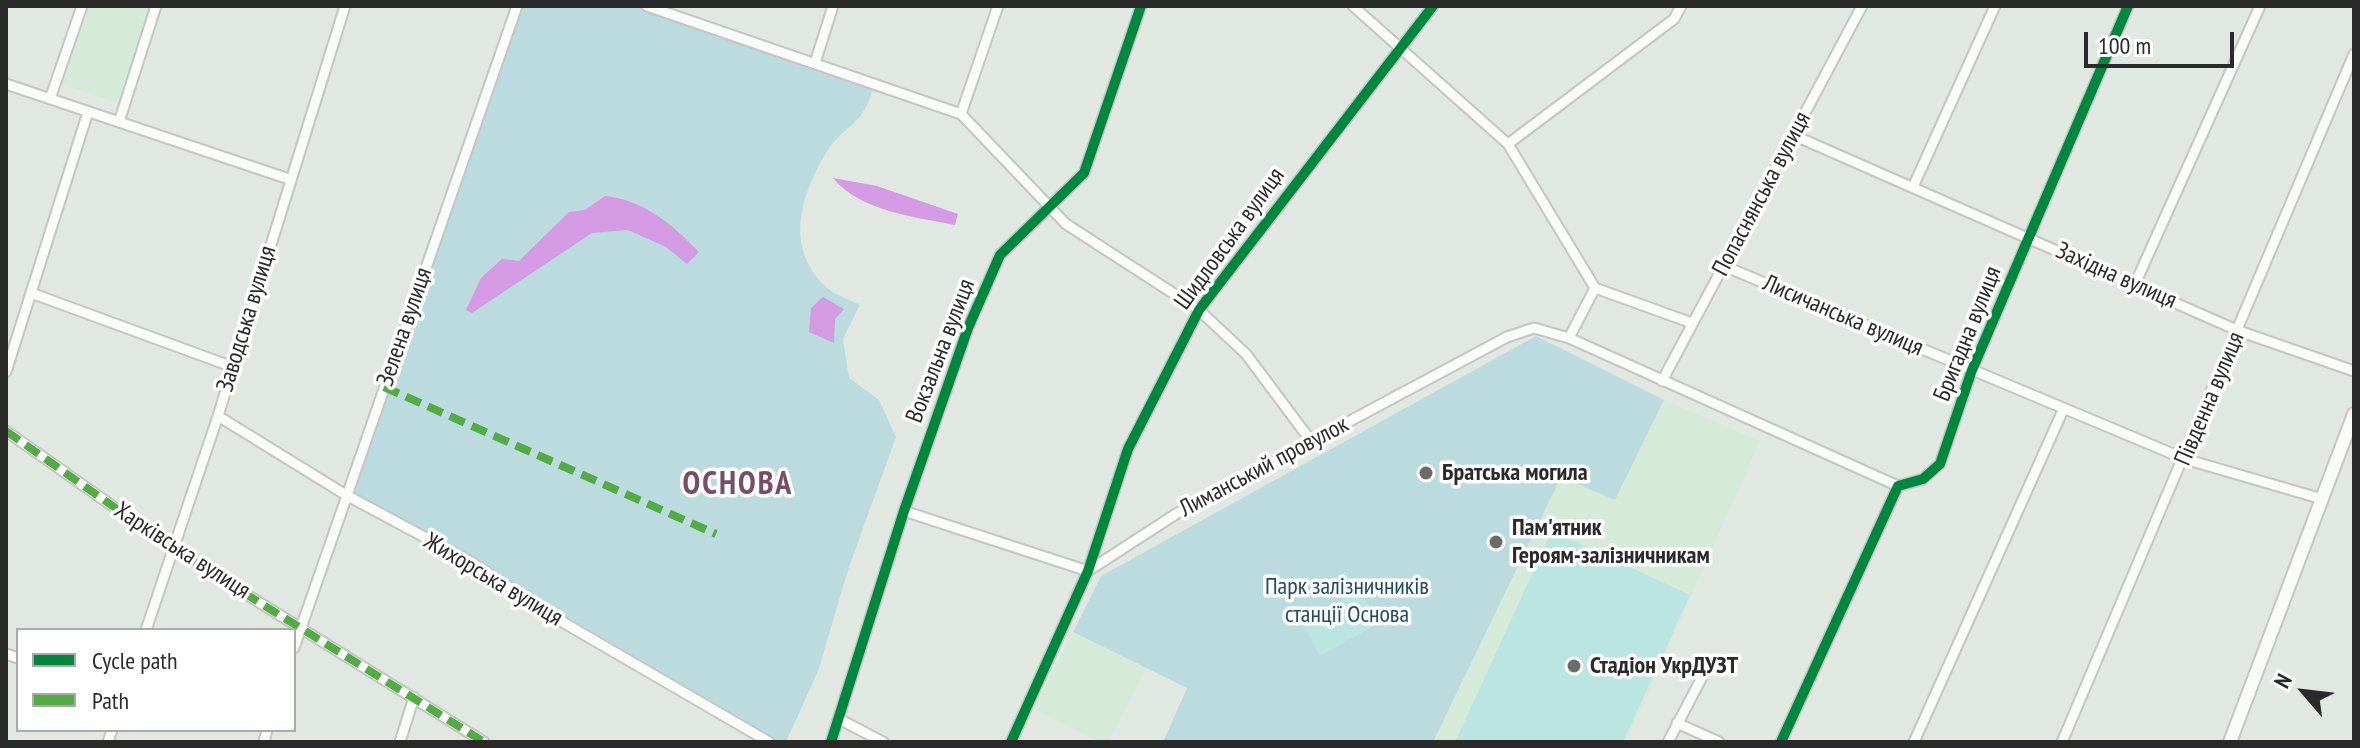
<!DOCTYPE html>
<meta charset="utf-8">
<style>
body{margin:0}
#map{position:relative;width:2360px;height:748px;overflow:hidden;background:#e0e8e1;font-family:"PT Sans Narrow",sans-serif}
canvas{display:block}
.frame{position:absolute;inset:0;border:8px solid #2a2a2a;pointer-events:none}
.legend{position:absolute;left:16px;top:628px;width:280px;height:104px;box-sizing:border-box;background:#fff;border:2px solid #aaa;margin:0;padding:10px 14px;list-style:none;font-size:24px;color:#2a2a2a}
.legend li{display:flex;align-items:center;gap:16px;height:40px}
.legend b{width:40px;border:2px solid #aaa}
.north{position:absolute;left:2264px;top:652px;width:80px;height:80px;-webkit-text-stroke:6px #fff;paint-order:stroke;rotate:298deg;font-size:22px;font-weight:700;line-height:32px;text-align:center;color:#2a2a2a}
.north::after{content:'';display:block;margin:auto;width:28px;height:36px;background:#2a2a2a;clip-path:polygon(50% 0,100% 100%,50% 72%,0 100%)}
.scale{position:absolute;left:2084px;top:32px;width:150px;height:36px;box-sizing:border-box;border:4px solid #2a2a2a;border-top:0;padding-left:10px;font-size:24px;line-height:28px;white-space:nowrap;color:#2a2a2a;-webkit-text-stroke:6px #fff;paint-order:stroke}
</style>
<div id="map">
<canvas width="2360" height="748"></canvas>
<div class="frame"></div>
<ul class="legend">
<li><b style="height:10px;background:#00873e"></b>Cycle path</li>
<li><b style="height:10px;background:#53ab44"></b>Path</li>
</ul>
<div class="north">N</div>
<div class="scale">100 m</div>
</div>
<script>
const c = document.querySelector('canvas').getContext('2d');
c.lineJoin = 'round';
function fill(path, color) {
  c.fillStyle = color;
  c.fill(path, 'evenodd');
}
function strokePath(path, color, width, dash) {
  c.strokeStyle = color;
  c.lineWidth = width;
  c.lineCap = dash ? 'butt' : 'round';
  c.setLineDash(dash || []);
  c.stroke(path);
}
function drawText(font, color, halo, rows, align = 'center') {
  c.font = font + ' "PT Sans Narrow",sans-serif';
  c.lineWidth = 7;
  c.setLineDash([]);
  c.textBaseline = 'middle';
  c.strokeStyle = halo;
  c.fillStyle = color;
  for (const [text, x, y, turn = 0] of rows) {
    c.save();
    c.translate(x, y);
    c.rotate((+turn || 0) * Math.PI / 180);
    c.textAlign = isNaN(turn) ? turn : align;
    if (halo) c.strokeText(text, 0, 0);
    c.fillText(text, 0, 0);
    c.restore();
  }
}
fill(new Path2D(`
 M88,6h63l-32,97 -57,-19z
 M1664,400l96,41 -134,301h-193l128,-266 54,24z
 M1073,632l73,37 -37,73h-10l-65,-33z`), '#d6eada');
fill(new Path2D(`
 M517,6h130l227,77c-10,46 -29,39 -48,70 -26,44 -42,95 1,135 9,7 23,12 33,17l-17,34 6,39 30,22 17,37 -47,130 -31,104 -32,71h-17l-300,-181 -123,-66z
 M1536,336l128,64 -49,100 -54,-23 -128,265h-270l24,-54 -114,-56 28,-56z`), '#bcdbde');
fill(new Path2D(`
 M1552,531l138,64 -67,147h-168z
 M1361,590l18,33 -59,33 -19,-33z`), '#bae5e1');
fill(new Path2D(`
 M833,178l44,8 81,28 -3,11c-40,-8 -95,-14 -122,-47z
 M605,196c39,4 68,29 94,56l-12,12 -21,-17 -38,-17 -36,3 -120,80 -6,-3 15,-32 21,-19 17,2 50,-49 16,-2z
 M823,297l21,12 -9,10 -1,24 -25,-11 2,-24z`), '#d49ae3');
const minor = new Path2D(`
 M647,6l314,108
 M998,6l-37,108 105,110 133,86 47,44 65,87
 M1353,6l155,138 87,144 97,35
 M815,63l18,-57
 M6,84l283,95
 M50,99l32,-93
 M119,122l37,-116
 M1793,135l446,196 115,40
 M1508,144l166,-125 7,-13
 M1913,187l82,-181
 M1724,266l461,193 137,40
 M2135,284l125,-278
 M31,293l202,74
 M1569,338l329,148
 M6,372l82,-260
 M1662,381l200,-375
 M218,416l128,79 123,66 97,63 203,118
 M6,431l169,119 309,192
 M904,511l184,60 88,-57 331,-177 27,-9 35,10 26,-50
 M146,630l72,-214 127,-410
 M294,648l223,-642
 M6,654l12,4
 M839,719l44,23
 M1677,723l42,19
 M108,742l4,-12
 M264,742l3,-12
 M400,742l14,-45
 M831,742l73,-231 64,-183 32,-73 84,-82 57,-167
 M1011,742l77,-171 40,-122 71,-139 234,-304
 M1668,742l41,-78
 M1781,742l117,-256 25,-7 17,-15 32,-94 156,-364
 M1914,742l150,-334
 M2062,742l292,-688`);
const secondary = new Path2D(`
 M2230,742l124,-328`);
strokePath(minor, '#c5c6c4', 13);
strokePath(secondary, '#c5c6c4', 16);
strokePath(minor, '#fafcfa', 9);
strokePath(secondary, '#fafcfa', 12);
strokePath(new Path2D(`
 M384,387l332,147
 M6,431l169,119 309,192`), '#53ab44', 8, [16, 8]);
strokePath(new Path2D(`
 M831,742l73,-231 64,-183 32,-73 84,-82 57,-167
 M1011,742l77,-171 40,-122 71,-139 234,-304
 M1781,742l117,-256 25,-7 17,-15 32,-94 156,-364`), '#00873e', 10);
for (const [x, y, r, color] of [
 [1426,473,8,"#6a6c6a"],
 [1496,542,8,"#6a6c6a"],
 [1574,666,8,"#6a6c6a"]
]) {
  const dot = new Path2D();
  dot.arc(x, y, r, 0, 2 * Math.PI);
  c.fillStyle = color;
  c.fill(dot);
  strokePath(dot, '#fff', 3);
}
drawText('24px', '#2a2a2a', '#fff', [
 ["Попаснянська вулиця",1762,194,-62],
 ["Шидловська вулиця",1230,239,-54],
 ["Західна вулиця",2116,276,24],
 ["Лисичанська вулиця",1843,316,23],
 ["Заводська вулиця",247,319,-73],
 ["Зелена вулиця",405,327,-71],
 ["Бригадна вулиця",1968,334,-68],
 ["Вокзальна вулиця",941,351,-69],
 ["Південна вулиця",2210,399,-67],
 ["Лиманський провулок",1264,467,-28],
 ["Харківська вулиця",182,551,33],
 ["Жихорська вулиця",493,580,31]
]);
drawText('bold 24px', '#2a2a2a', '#fff', [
 ["Братська могила",1442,473],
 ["Пам'ятник",1512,528],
 ["Героям-залізничникам",1512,556],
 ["Стадіон УкрДУЗТ",1590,666]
], 'left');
drawText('24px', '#204b60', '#fff', [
 ["Парк залізничників",1347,587],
 ["станції Основа",1347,615]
]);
c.letterSpacing = '2px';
drawText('bold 32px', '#764e68', '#fff', [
 ["ОСНОВА",738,485]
]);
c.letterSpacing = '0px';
</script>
